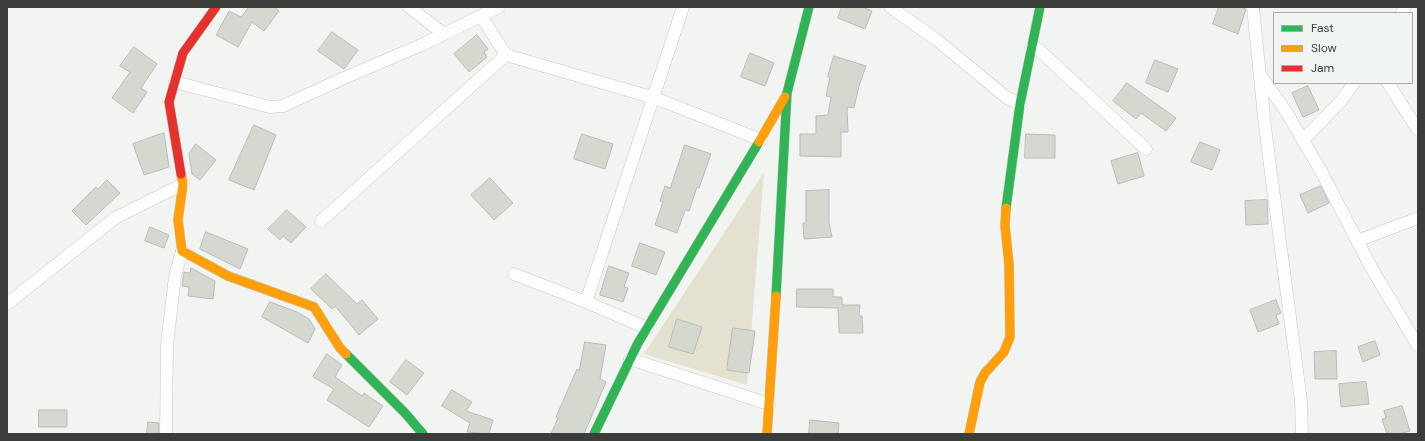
<!DOCTYPE html>
<style>
body{margin:0}
#map{position:relative;width:1425px;height:441px;overflow:hidden;background:#f2f4f2;font-family:"DM Sans",sans-serif}
canvas{display:block}
.frame{position:absolute;inset:0;border:8px solid #3b3d3b;pointer-events:none}
.legend{position:absolute;left:1273px;top:12px;width:140px;height:72px;box-sizing:border-box;background:#f1f5f1;border:1px solid #a8aba8;margin:0;padding:5px 7px;list-style:none;font-size:12px;color:#3b3d3b}
.legend li{display:flex;align-items:center;gap:8px;height:20px}
.legend b{width:20px;border:1px solid #a8aba8}
</style>
<div id="map">
<canvas width="1425" height="441"></canvas>
<div class="frame"></div>
<ul class="legend">
<li><b style="height:5px;background:#30b455"></b>Fast</li>
<li><b style="height:5px;background:#ff9f0a"></b>Slow</li>
<li><b style="height:5px;background:#e5322d"></b>Jam</li>
</ul>
</div>
<script>
const c = document.querySelector('canvas').getContext('2d');
c.lineJoin = 'round';
function fill(path, color) {
  c.fillStyle = color;
  c.fill(path, 'evenodd');
}
function strokePath(path, color, width, dash) {
  c.strokeStyle = color;
  c.lineWidth = width;
  c.lineCap = dash ? 'butt' : 'round';
  c.setLineDash(dash || []);
  c.stroke(path);
}
fill(new Path2D(`
 M764,172l-17,213 -103,-31z`), '#e5e1d0');
const building = new Path2D(`
 M249,7h25l5,4 -15,20 -12,-9 -14,25 -22,-12 13,-24 12,6z
 M842,7h21l9,4 -7,18 -27,-11z
 M1219,7h21l6,2 -8,25 -25,-10z
 M332,32l26,18 -14,19 -26,-18z
 M477,35l11,14 -4,3 3,5 -18,15 -15,-18z
 M134,47l23,17 -16,24 6,4 -14,21 -21,-15 18,-26 -10,-6z
 M750,53l24,10 -9,23 -24,-9z
 M834,56l32,10 -7,20 -5,22 -7,-1 1,25h-7v25l-41,-1v-22h16v-18l12,-1 3,-18 -5,-1 4,-19h-2z
 M1155,60l23,9 -10,23 -22,-9z
 M1127,83l49,35 -10,13 -25,-18 -5,6 -23,-18z
 M1308,86l11,24 -16,7 -11,-24z
 M254,125l22,10 -22,55 -25,-10z
 M164,133l5,34 -25,8 -11,-31z
 M582,134l31,10 -8,25 -31,-10z
 M1026,134l29,1v23h-30z
 M1200,142l20,8 -8,20 -21,-8z
 M196,144l20,16 -16,20 -8,-6 -3,-20z
 M685,145l26,9 -12,34 -2,-1 -8,24 -4,-1 -8,23 -22,-8 8,-23 -3,-1 5,-15 5,2z
 M1138,153l6,23 -26,8 -7,-23z
 M490,178l23,25 -19,17 -23,-25z
 M107,180l13,13 -34,32 -14,-14 24,-24 2,2z
 M1321,186l8,17 -21,10 -8,-18z
 M829,190v32l3,15 -28,2 -1,-16h3v-32z
 M1267,200l1,24 -22,1 -1,-24z
 M287,210l19,17 -15,16 -8,-7 -3,4 -12,-11z
 M150,227l19,8 -5,13 -19,-7z
 M206,232l42,17 -8,20 -40,-20z
 M640,243l25,9 -9,23 -24,-9z
 M609,266l20,7 -5,14 4,1 -5,14 -23,-7z
 M191,268l24,13 -2,18 -25,-3 1,-9 -7,-1 2,-14 6,1z
 M326,274l31,30 5,-4 16,19 -19,16 -24,-29 -3,3 -21,-20z
 M797,289h36v8h9v8h18l-1,11h3l1,17h-24l-1,-25 -41,-1z
 M1276,300l5,13 -5,2 3,9 -21,8 -8,-22z
 M270,302l27,10 12,7 6,10 -7,14 -46,-26z
 M677,319l25,8 -9,27 -24,-7z
 M733,328l22,3 -6,42 -22,-3z
 M1375,341l5,14 -17,7 -5,-15z
 M585,342l21,3 -6,34 6,3 -22,52h-33l7,-16 -2,-1 21,-48 2,2z
 M1336,351l1,28h-22l-1,-27z
 M327,354l15,11 -7,12 27,19 2,-3 19,13 -14,21 -42,-27 7,-11 -21,-12z
 M406,360l18,13 -17,22 -17,-13z
 M1366,382l3,22 -28,3 -2,-23z
 M452,390l20,12 -6,9 27,9 -4,14 -22,-2 3,-9 -28,-17z
 M1402,406l8,25 -11,3h-12l-5,-15 4,-1 -2,-7z
 M39,410h28v17h-28z
 M810,420l29,3 -1,11h-29z
 M148,422l11,1v11h-12z`);
fill(building, '#d5d8cf');
strokePath(building, '#babbb9', 1);
const street = new Path2D(`
 M409,7l35,27
 M890,7l47,33 70,58 13,6
 M1253,7l12,120 36,274 1,33
 M1402,13l3,-6
 M481,16l25,39 149,43 106,42
 M1031,48l7,1 108,100
 M1261,76l26,37 35,60 50,96 46,77
 M175,82l95,25 13,-1 61,-28 82,-35 73,-36
 M1388,83l30,47
 M1303,140l38,-39 13,-18
 M321,221l185,-166
 M1357,241l61,-23
 M514,274l72,28 61,26
 M586,302l97,-295
 M7,304l108,-86 68,-34
 M630,359l139,45
 M166,434l1,-89 8,-69 7,-25`);
const fast = new Path2D(`
 M1006,208l14,-104 20,-97
 M776,296l11,-203 22,-86
 M346,354l59,59 18,21
 M594,434l44,-91 121,-201`);
const slow = new Path2D(`
 M759,142l26,-45
 M181,174l2,10 -5,36 4,31 46,25 86,31 26,41 6,6
 M767,434l9,-138
 M969,434l11,-52 5,-9 19,-21 6,-15 -1,-73 -4,-38 1,-18`);
const jam = new Path2D(`
 M181,174l-12,-72 14,-49 33,-46`);
strokePath(street, '#c5c7c5', 13);
strokePath(fast, '#c5c7c5', 10);
strokePath(slow, '#c5c7c5', 10);
strokePath(jam, '#c5c7c5', 10);
strokePath(street, '#fdfdfd', 12);
strokePath(fast, '#30b455', 9);
strokePath(slow, '#ff9f0a', 9);
strokePath(jam, '#e5322d', 9);
</script>
